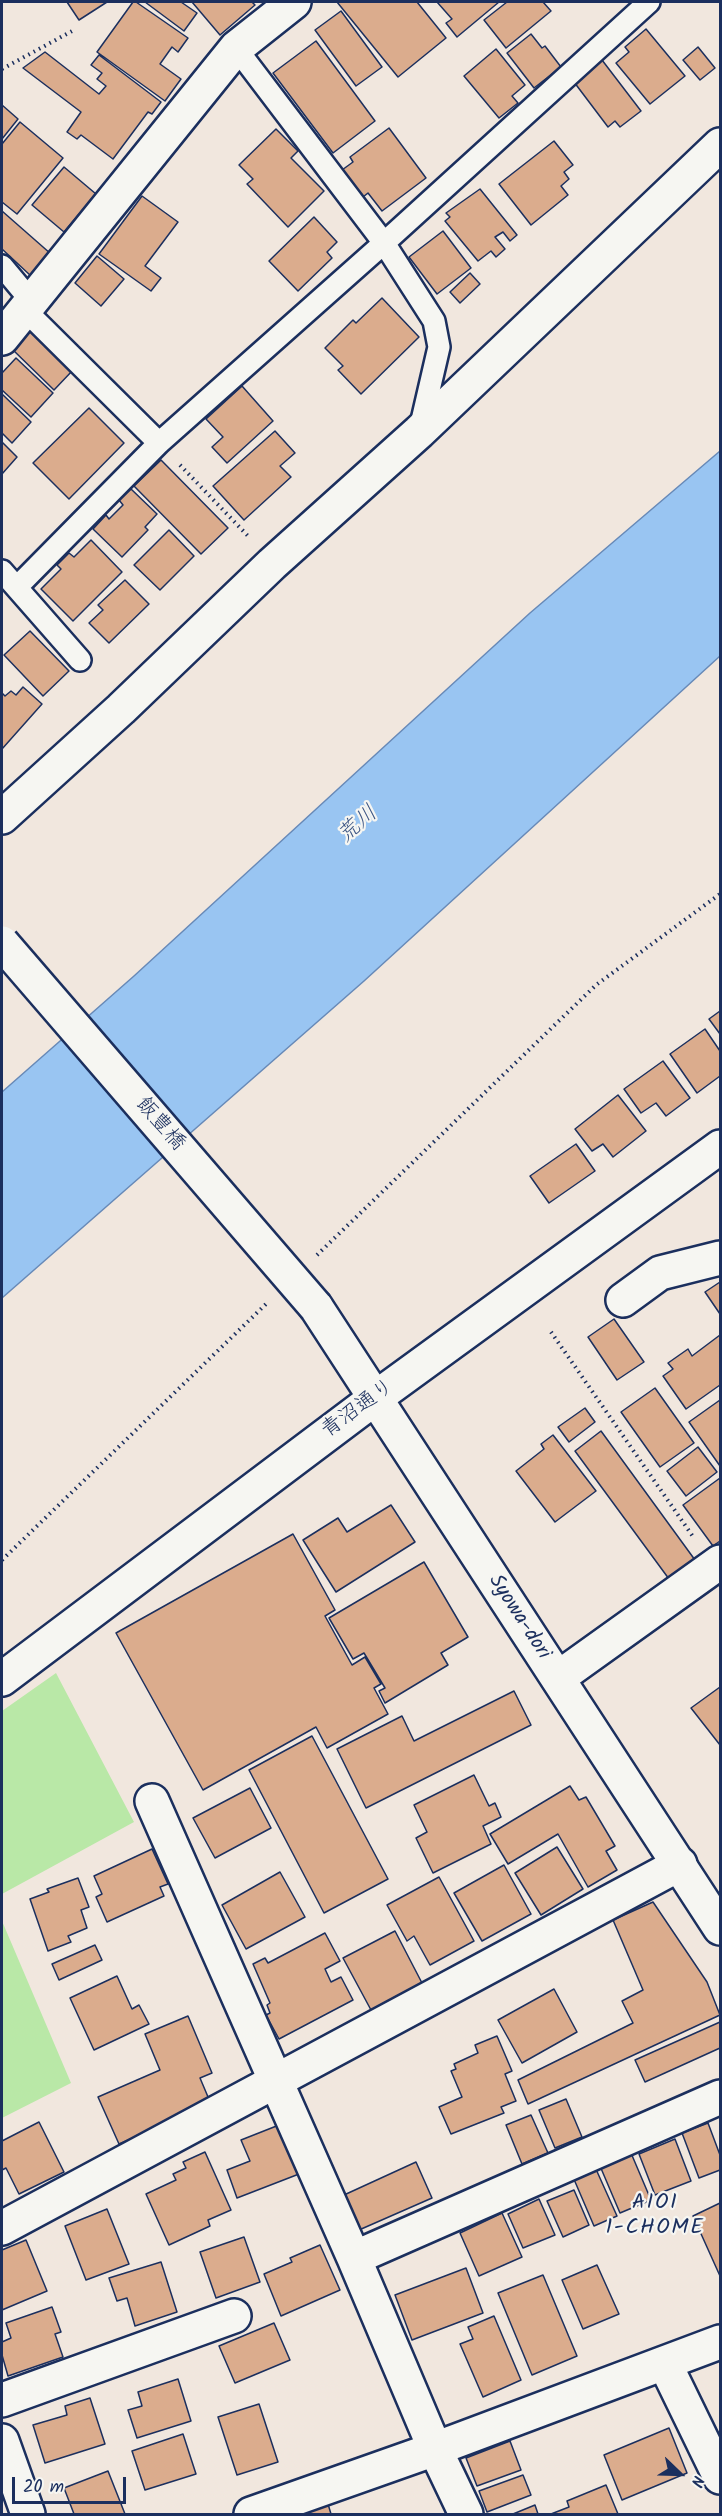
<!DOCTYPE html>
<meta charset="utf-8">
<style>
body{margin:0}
#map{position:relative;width:722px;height:2516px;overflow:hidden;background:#f1e7de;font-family:Kalam,sans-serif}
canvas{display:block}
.frame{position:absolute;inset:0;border:3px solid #1b2f5e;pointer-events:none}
.north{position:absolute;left:650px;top:2444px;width:60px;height:60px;-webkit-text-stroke:4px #f6f6f2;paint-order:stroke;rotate:113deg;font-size:16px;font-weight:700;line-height:24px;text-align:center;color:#1b2f5e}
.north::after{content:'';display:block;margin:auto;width:21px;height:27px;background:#1b2f5e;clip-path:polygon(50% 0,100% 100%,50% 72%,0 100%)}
.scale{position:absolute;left:12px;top:2477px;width:114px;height:27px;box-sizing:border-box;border:3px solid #1b2f5e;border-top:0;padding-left:8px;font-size:18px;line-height:21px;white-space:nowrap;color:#1b2f5e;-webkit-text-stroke:4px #f6f6f2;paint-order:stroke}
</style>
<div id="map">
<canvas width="722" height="2516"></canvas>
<div class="frame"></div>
<div class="north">N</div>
<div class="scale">20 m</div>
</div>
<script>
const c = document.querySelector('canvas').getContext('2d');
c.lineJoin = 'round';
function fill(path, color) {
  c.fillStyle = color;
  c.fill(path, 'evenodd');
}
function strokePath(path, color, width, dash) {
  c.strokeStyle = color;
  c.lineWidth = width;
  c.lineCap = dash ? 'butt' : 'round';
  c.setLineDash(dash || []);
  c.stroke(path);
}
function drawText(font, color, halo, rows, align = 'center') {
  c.font = font + ' Kalam,"Klee One",sans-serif';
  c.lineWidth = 4.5;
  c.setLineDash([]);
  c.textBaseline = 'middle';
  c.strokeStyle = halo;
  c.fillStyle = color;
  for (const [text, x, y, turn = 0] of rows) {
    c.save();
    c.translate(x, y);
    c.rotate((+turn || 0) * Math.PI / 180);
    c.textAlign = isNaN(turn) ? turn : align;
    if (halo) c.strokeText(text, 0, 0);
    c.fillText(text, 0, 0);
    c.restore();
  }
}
fill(new Path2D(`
 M56,1673l78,149 -132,72v-183z
 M2,1921l69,162 -69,35z`), '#b9e8a7');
const water = new Path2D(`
 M720,451v205l-356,325 -362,317v-206l132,-116 396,-363z`);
fill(water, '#99c5f2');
strokePath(water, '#6789b7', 1.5);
const building = new Path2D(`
 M67,2h40l-28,18z
 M133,2h3l52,36 -10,14 -6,-5 -12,17 21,15 -16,22 -68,-49z
 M145,2h36l16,11 -13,18z
 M192,2h60l3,3 -35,30z
 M337,2h80l29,36 -48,39z
 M437,2h62l-42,35 -11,-14 6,-4z
 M507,2h36l8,9 -45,37 -22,-28z
 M341,11l41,56 -26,19 -41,-56z
 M646,29l39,47 -35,28 -34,-41 13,-11 -4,-5z
 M531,34l11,14 3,-2 16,21 -27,21 -27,-35z
 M316,41l59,80 -42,32 -60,-80z
 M698,47l17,21 -15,12 -17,-20z
 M496,49l29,36 -13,11 6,7 -19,15 -35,-42z
 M45,52l54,42 7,-8 -9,-7 5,-6 -11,-8 8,-10 62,47 -9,12 -4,-2 -35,47 -32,-24 -4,4 -10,-7 14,-20 -58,-44z
 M602,60l39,51 -21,16 -5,-6 -7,6 -34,-45z
 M2,105l16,14 -16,20z
 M20,122l43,36 -46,56 -15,-12v-58z
 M389,128l37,50 -44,33 -14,-18 -5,4 -21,-27 11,-8 -3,-5z
 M276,129l22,22 -7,7 33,33 -36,36 -41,-43 6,-5 -14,-14z
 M554,141l19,24 -9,7 5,7 -8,7 7,9 -37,30 -32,-41z
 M64,167l32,27 -32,38 -32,-27z
 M480,189l37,46 -7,6 -7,-9 -8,5 10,12 -9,8 -5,-6 -13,10 -33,-40 5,-4 -4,-4z
 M142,196l36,26 -33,44 16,12 -10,13 -52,-37z
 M2,211l49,43 -20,22 -29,-27z
 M314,217l23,25 -10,10 5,6 -34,33 -29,-30z
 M443,231l28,37 -34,26 -28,-37z
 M97,256l27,23 -23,27 -26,-23z
 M470,273l10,11 -20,19 -10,-11z
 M382,298l37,39 -58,57 -23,-24 5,-4 -18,-18 28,-28 3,3z
 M30,329l43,41 -19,20 -43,-42z
 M16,358l37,35 -22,24 -29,-27v-17z
 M242,386l31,35 -46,42 -15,-16 11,-10 -17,-18z
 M2,394l29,28 -19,21 -10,-10z
 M89,408l35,35 -55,56 -36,-36z
 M275,431l20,22 -15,13 11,11 -47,43 -31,-34z
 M2,442l15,15 -15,17z
 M161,460l67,68 -27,26 -67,-68z
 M131,489l26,25 -12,13 3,3 -26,27 -29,-28 13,-14 3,4 14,-14 -4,-5z
 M169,530l25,26 -34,34 -26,-25z
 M91,540l31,32 -49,49 -32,-32 20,-20 -4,-4 12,-12 5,4z
 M125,580l24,24 -40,39 -20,-20 14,-13 -5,-5z
 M30,631l39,40 -26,25 -39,-41z
 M23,687l19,17 -40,45v-56l3,3 6,-5 5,4z
 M720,1011v23l-11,-15z
 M705,1029l15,22v25l-23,17 -27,-39z
 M663,1061l27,37 -24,18 -10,-13 -15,10 -17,-24z
 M618,1095l28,36 -33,26 -10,-13 -11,7 -17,-22z
 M576,1144l19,27 -46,32 -19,-27z
 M720,1282v32l-15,-22z
 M614,1319l30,43 -27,18 -29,-43z
 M720,1335v50l-34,24 -23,-33 10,-7 -5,-6 20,-14 4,7z
 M655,1388l39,55 -34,24 -39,-55z
 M720,1400v66l-31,-44z
 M585,1408l10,14 -26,20 -11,-15z
 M601,1431l94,129 -26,19 -94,-128z
 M553,1435l43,56 -41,31 -39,-51 28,-22 -3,-5z
 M698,1447l19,25 -31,24 -19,-25z
 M720,1478v63l-7,5 -30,-41z
 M391,1505l24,37 -79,50 -33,-52 35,-22 9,14z
 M293,1534l42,76 -10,6 27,49 13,-8 16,27 -7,4 14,26 -61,34 -11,-21 -113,63 -87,-157z
 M424,1562l44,75 -27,16 7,12 -63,38 -6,-12 6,-3 -21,-35 -11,6 -24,-41z
 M720,1687v58l-29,-37z
 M514,1691l17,34 -165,83 -29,-59 65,-33 12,25z
 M312,1736l76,143 -64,34 -75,-143z
 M474,1775l15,31 6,-3 6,14 -18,9 8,18 -58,29 -17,-35 11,-6 -13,-27z
 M570,1786l9,14 7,-3 29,49 -9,5 11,19 -29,17 -30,-53 -50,30 -18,-30z
 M250,1788l21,40 -56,30 -22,-40z
 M557,1847l26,42 -42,26 -26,-42z
 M152,1849l16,35 -8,3 4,9 -57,26 -11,-25 6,-3 -8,-18z
 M504,1865l27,49 -49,27 -28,-48z
 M280,1872l25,45 -59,32 -24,-44z
 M439,1877l35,64 -44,24 -16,-29 -7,5 -20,-36z
 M78,1878l11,29 -8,3 6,18 -19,8 3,6 -23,9 -18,-52 19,-7 -2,-3z
 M653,1902l54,80 13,33 -192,89 -10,-24 115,-57 -11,-22 21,-11 -30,-70z
 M395,1931l27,52 -51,27 -28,-52z
 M325,1933l15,28 -15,8 6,13 10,-5 12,23 -74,39 -13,-24 4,-2 -3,-8 3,-2 -17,-39 12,-6 3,5z
 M95,1945l7,15 -43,20 -7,-16z
 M117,1976l15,33 7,-4 10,19 -55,26 -24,-52z
 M554,1989l23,43 -55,31 -24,-43z
 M188,2016l24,57 -12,5 11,26 -92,40 -21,-47 62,-27 -15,-36z
 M720,2022v26l-75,34 -10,-22z
 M497,2036l15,35 -7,3 11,27 -15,6 3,6 -53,21 -12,-27 23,-10 -11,-26 5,-2 -2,-5 24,-11 -3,-8z
 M566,2099l16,38 -27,11 -16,-38z
 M531,2115l17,38 -26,11 -16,-39z
 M39,2122l25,50 -45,22 -13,-26 -4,2v-29z
 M708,2123l12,32v15l-21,8 -17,-45z
 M279,2125l20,49 -62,24 -10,-28 23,-9 -9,-21z
 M675,2139l16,42 -36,14 -16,-41z
 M205,2152l26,58 -23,10 2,6 -41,19 -23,-51 30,-14 -3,-6 13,-6 -3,-6z
 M631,2153l20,47 -31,13 -20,-47z
 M416,2162l16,36 -73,32 -15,-35z
 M595,2167l22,49 -23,10 -21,-49z
 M574,2190l15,35 -26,12 -16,-36z
 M539,2199l16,36 -32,13 -15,-34z
 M720,2203v73l-27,-60z
 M107,2209l22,55 -43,16 -21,-54z
 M502,2213l20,44 -43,19 -19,-43z
 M244,2237l16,45 -44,16 -16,-46z
 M26,2240l21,51 -45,19v-60z
 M320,2245l20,45 -59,26 -17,-42 28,-12 -2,-4z
 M161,2262l16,50 -42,14 -8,-28 -10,3 -8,-23z
 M597,2265l22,49 -36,15 -21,-49z
 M466,2268l17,45 -71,27 -17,-45z
 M543,2275l34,81 -45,19 -34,-82z
 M52,2307l9,25 -6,2 8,23 -55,19 -6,-21v-13l9,-4 -5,-15z
 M494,2316l27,64 -38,17 -23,-53 13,-5 -5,-12z
 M274,2323l16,37 -55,23 -16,-37z
 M178,2379l13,42 -54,17 -9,-28 14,-4 -4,-14z
 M90,2398l15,46 -60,19 -12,-38 34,-10 -2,-9z
 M259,2404l19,58 -41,13 -19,-58z
 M669,2428l18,45 -65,27 -18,-45z
 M183,2434l13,40 -51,16 -13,-39z
 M510,2441l11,29 -44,16 -11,-28z
 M108,2471l17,43h-51l-10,-26z
 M523,2475l8,20 -44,17 -8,-21z
 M606,2485l12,29h-67l18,-7 -2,-6z
 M328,2504l3,10h-32z
 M535,2505l3,9h-25z`);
fill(building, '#dbac8d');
strokePath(building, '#1b2f5e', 1.5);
const lane = new Path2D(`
 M236,48l148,195 50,78 5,26 -19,82
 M2,266l30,36
 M25,310l134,133
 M2,571l78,89
 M17,587l142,-144 225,-200 265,-241`);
const street = new Path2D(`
 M2,338l234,-290 58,-46
 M2,817l119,-108 151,-145 147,-132 301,-287
 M623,1300l37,-27 60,-15
 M558,1678l162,-116
 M152,1801l202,457 81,191 31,65
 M2,2228l678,-364
 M354,2258l366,-161
 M665,2364l55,113
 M2,2400l232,-84
 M2,2441l26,73
 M251,2514l184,-65 285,-107`);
const secondary = new Path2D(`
 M316,1307l404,621
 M2,1679l372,-280 346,-252`);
strokePath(lane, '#1b2f5e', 26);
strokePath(street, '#1b2f5e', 38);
strokePath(secondary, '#1b2f5e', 38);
strokePath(new Path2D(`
 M2,69l72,-39
 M180,465l68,71
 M317,1255l279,-270 124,-91
 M551,1332l143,206
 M2,1560l264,-256`), '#1b2f5e', 4, [1.5, 4.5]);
strokePath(lane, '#f6f6f2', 21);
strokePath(street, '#f6f6f2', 33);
strokePath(secondary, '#f6f6f2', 33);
const secondaryBridge = new Path2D(`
 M2,943l314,364`);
strokePath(secondaryBridge, '#1b2f5e', 38, []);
strokePath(secondaryBridge, '#f6f6f2', 33);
drawText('21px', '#1b2f5e', '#f6f6f2', [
 ["飯豊橋",159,1125,49],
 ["青沼通り",359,1410,-36],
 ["Syowa-dori",518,1618,57]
]);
drawText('italic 22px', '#3a5483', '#f6f6f2', [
 ["荒川",359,826,-41]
]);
c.letterSpacing = '1.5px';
drawText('22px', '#1b2f5e', '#f6f6f2', [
 ["AIOI",655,2204],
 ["1-CHOME",655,2229]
]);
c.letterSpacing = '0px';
</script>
